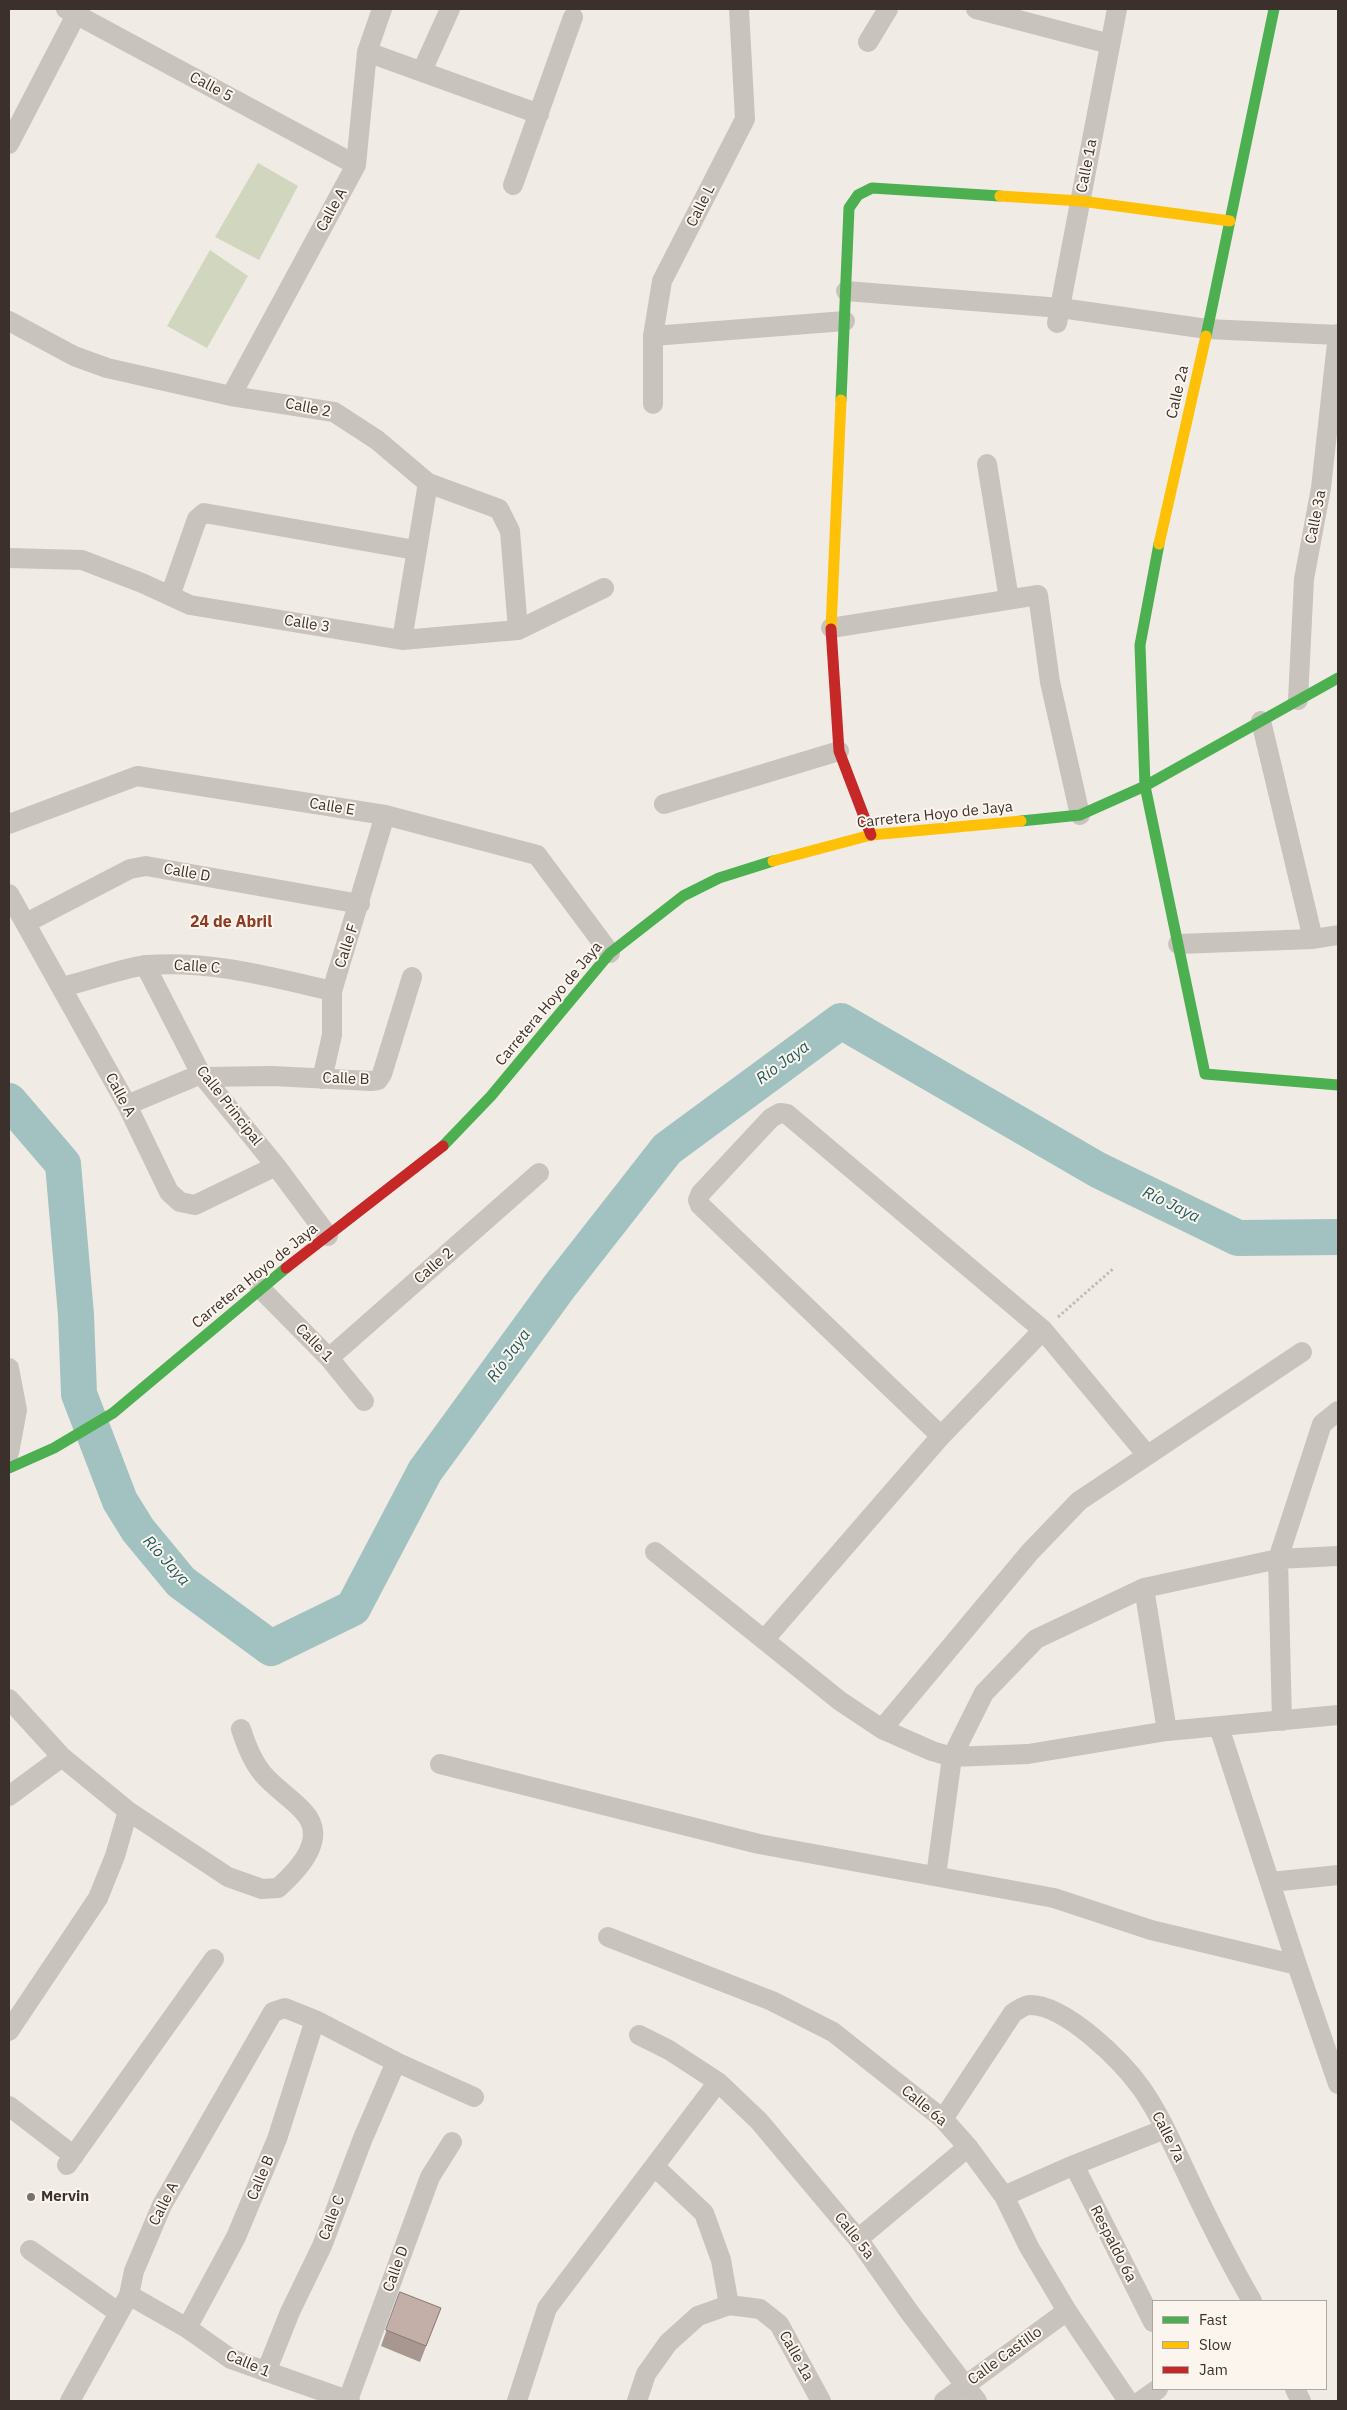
<!DOCTYPE html>
<meta charset="utf-8">
<style>
body{margin:0}
#map{position:relative;width:1347px;height:2410px;overflow:hidden;background:#f0ebe5;font-family:"IBM Plex Sans",sans-serif}
canvas{display:block}
.frame{position:absolute;inset:0;border:10px solid #3b302b;pointer-events:none}
.legend{position:absolute;left:1152px;top:2300px;width:175px;height:90px;box-sizing:border-box;background:#fbf5ee;border:1px solid #aea6a0;margin:0;padding:6px 9px;list-style:none;font-size:15px;color:#3b302b}
.legend li{display:flex;align-items:center;gap:10px;height:25px}
.legend b{width:25px;border:1px solid #aea6a0}
</style>
<div id="map">
<canvas width="1347" height="2410"></canvas>
<div class="frame"></div>
<ul class="legend">
<li><b style="height:6px;background:#4caf50"></b>Fast</li>
<li><b style="height:6px;background:#ffc107"></b>Slow</li>
<li><b style="height:6px;background:#c62828"></b>Jam</li>
</ul>
</div>
<script>
const c = document.querySelector('canvas').getContext('2d');
c.lineJoin = 'round';
function fill(path, color) {
  c.fillStyle = color;
  c.fill(path, 'evenodd');
}
function strokePath(path, color, width, dash) {
  c.strokeStyle = color;
  c.lineWidth = width;
  c.lineCap = dash ? 'butt' : 'round';
  c.setLineDash(dash || []);
  c.stroke(path);
}
function drawText(font, color, halo, rows, align = 'center') {
  c.font = font + ' "IBM Plex Sans",sans-serif';
  c.lineWidth = 4;
  c.setLineDash([]);
  c.textBaseline = 'middle';
  c.strokeStyle = halo;
  c.fillStyle = color;
  for (const [text, x, y, turn = 0] of rows) {
    c.save();
    c.translate(x, y);
    c.rotate((+turn || 0) * Math.PI / 180);
    c.textAlign = isNaN(turn) ? turn : align;
    if (halo) c.strokeText(text, 0, 0);
    c.fillText(text, 0, 0);
    c.restore();
  }
}
fill(new Path2D(`
 M258,163l40,23 -39,74 -44,-23z
 M210,250l38,26 -41,72 -40,-22z`), '#d1d6bf');
strokePath(new Path2D(`
 M9,1101l54,63 13,151 3,79 41,107 18,29 43,52 90,66 82,-40 72,-137 134,-184 108,-138 174,-128 257,149 140,68 100,-1`), '#a1c2c1', 36);
strokePath(new Path2D(`
 M1058,1317l56,-49`), '#c2bbb6', 3, [2.5, 2.5]);
strokePath(new Path2D(`
 M66,9l290,156
 M976,9l134,35
 M868,42l20,-33
 M367,52l172,62
 M422,71l28,-62
 M9,144l67,-129 -1,-6
 M513,185l60,-168
 M846,291l215,17 146,21 131,6
 M9,321l65,35 33,12 124,28 103,16 43,28 51,43 71,26 11,22 8,99
 M1057,323l60,-314
 M653,336l192,-15
 M231,396l125,-231 11,-113 15,-43
 M653,404v-68l9,-55 83,-162 -6,-110
 M987,464l22,135
 M9,558l73,2 60,23 48,22 212,35 116,-10 86,-42
 M170,596l27,-77 7,-6 211,37
 M831,628l207,-33 12,87 30,133
 M402,640l26,-157
 M1298,700l6,-121 17,-91 17,-154
 M1261,721l52,218
 M664,804l175,-53
 M9,824l128,-48 248,39 152,40 73,98
 M9,894l118,211 42,87 11,10 15,3 81,-39
 M26,923l104,-54 16,-3 214,38
 M1178,944l135,-5 25,-4
 M145,965l56,109 75,92 52,70
 M62,987c26,-6 60,-19 85,-22 63,-5 125,12 185,26
 M204,1077l68,-1 99,5 7,-1 4,-6 30,-97
 M322,1079l10,-44v-44l53,-176
 M127,1105l74,-31
 M260,1288l69,70 35,43
 M329,1358l210,-185
 M9,1368l8,42 -8,43
 M941,1436l-241,-231 -2,-5 3,-7 70,-75 9,-5 7,1 256,216 104,125
 M655,1552l185,149 42,28 50,22 20,6 76,-3 139,-23 171,-16
 M1144,1588l23,143
 M764,1640l177,-204 102,-106
 M9,1699l53,58 66,54 100,66 34,12 16,-1c21,-19 51,-50 25,-77 -12,-13 -28,-23 -40,-37 -11,-13 -17,-29 -22,-45
 M1282,1721l-4,-162 44,-135 16,-13
 M1219,1727l78,238 41,119
 M882,1729l148,-177 49,-51 223,-149
 M440,1764l319,80 295,54 97,32 146,35
 M9,1796l53,-39
 M936,1876l16,-119 32,-64 52,-54 108,-51 134,-29 60,-3
 M1271,1882l67,-7
 M608,1937l164,64 61,31 110,87 25,28 36,49 25,51 38,64 61,90
 M9,2031l89,-133 17,-42 13,-45
 M718,2082l41,39 99,118 52,74 67,88
 M9,2106l65,50
 M943,2119l70,-106c5,-3 11,-8 17,-8 36,0 92,56 112,84 20,29 34,63 49,94 19,40 39,80 61,118
 M67,2165l147,-206
 M1074,2165l79,157
 M655,2167l49,46 17,47 8,45
 M1004,2196l70,-31 91,-36
 M858,2239l110,-92
 M30,2250l89,63
 M129,2295l58,33 44,31 119,42
 M187,2328l49,-91 41,-98 38,-119
 M266,2372l24,-60 32,-66 41,-108 33,-76
 M1295,2389l6,12
 M348,2400l82,-223 22,-35
 M70,2401l59,-106 5,-24 28,-66 111,-193 12,-4 30,12 81,42 78,35
 M517,2401l30,-93 171,-226 -49,-32 -30,-15
 M637,2401l9,-27 22,-31 30,-27 31,-11 31,4 19,15 42,77
 M944,2401l123,-90
 M1141,2401l17,-12`), '#c9c3be', 20);
strokePath(new Path2D(`
 M1206,336l68,-327
 M841,400l8,-192 9,-13 14,-7 128,8
 M1159,544l-19,101 5,141 60,288 133,11
 M1021,821l59,-6 65,-29 193,-108
 M443,1146l48,-50 119,-143 73,-57 36,-18 54,-17
 M9,1468l45,-20 59,-35 173,-145`), '#4caf50', 11);
strokePath(new Path2D(`
 M1000,196l81,5 149,20
 M1159,544l47,-208
 M831,629l10,-229
 M773,861l98,-26 150,-14`), '#ffc107', 11);
strokePath(new Path2D(`
 M831,629l8,122 32,84
 M286,1268l157,-122`), '#c62828', 11);
fill(new Path2D(`
 M400,2292l41,16 -21,54 -39,-16z`), '#a89690');
const building = new Path2D(`
 M400,2292l41,16 -15,38 -40,-16z`);
fill(building, '#c3afa7');
strokePath(building, '#887a75', 1);
for (const [x, y, r, color] of [
 [31,2197,5,"#7a716c"]
]) {
  const dot = new Path2D();
  dot.arc(x, y, r, 0, 2 * Math.PI);
  c.fillStyle = color;
  c.fill(dot);
  strokePath(dot, '#fbf5ee', 2);
}
drawText('15px', '#3b302b', '#fbf5ee', [
 ["Calle 5",211,87,28],
 ["Calle 1a",1087,166,-79],
 ["Calle L",701,206,-63],
 ["Calle A",332,210,-61],
 ["Calle 2a",1178,392,-77],
 ["Calle 2",308,408,11],
 ["Calle 3a",1316,517,-79],
 ["Calle 3",307,624,9],
 ["Calle E",332,807,9],
 ["Carretera Hoyo de Jaya",935,815,-6],
 ["Calle D",187,873,10],
 ["Calle F",347,946,-72],
 ["Calle C",197,967,4],
 ["Carretera Hoyo de Jaya",549,1004,-50],
 ["Calle B",346,1079,2],
 ["Calle A",120,1095,62],
 ["Calle Principal",229,1106,52],
 ["Calle 2",434,1266,-41],
 ["Carretera Hoyo de Jaya",255,1276,-39],
 ["Calle 1",314,1343,46],
 ["Calle 6a",924,2106,40],
 ["Calle 7a",1168,2137,63],
 ["Calle B",261,2178,-67],
 ["Calle A",164,2204,-63],
 ["Calle C",332,2218,-69],
 ["Calle 5a",854,2236,52],
 ["Respaldo 6a",1113,2244,63],
 ["Calle D",396,2269,-70],
 ["Calle 1a",796,2356,61],
 ["Calle Castillo",1005,2356,-36],
 ["Calle 1",248,2364,23]
]);
drawText('bold 15px', '#3b302b', '#fbf5ee', [
 ["Mervin",41,2197]
], 'left');
drawText('bold 16px', '#8c3b22', '#fbf5ee', [
 ["24 de Abril",231,922]
]);
drawText('italic 16px', '#1f5a5e', '#fbf5ee', [
 ["Río Jaya",783,1063,-36],
 ["Río Jaya",1171,1205,26],
 ["Río Jaya",509,1356,-54],
 ["Río Jaya",166,1561,48]
]);
</script>
